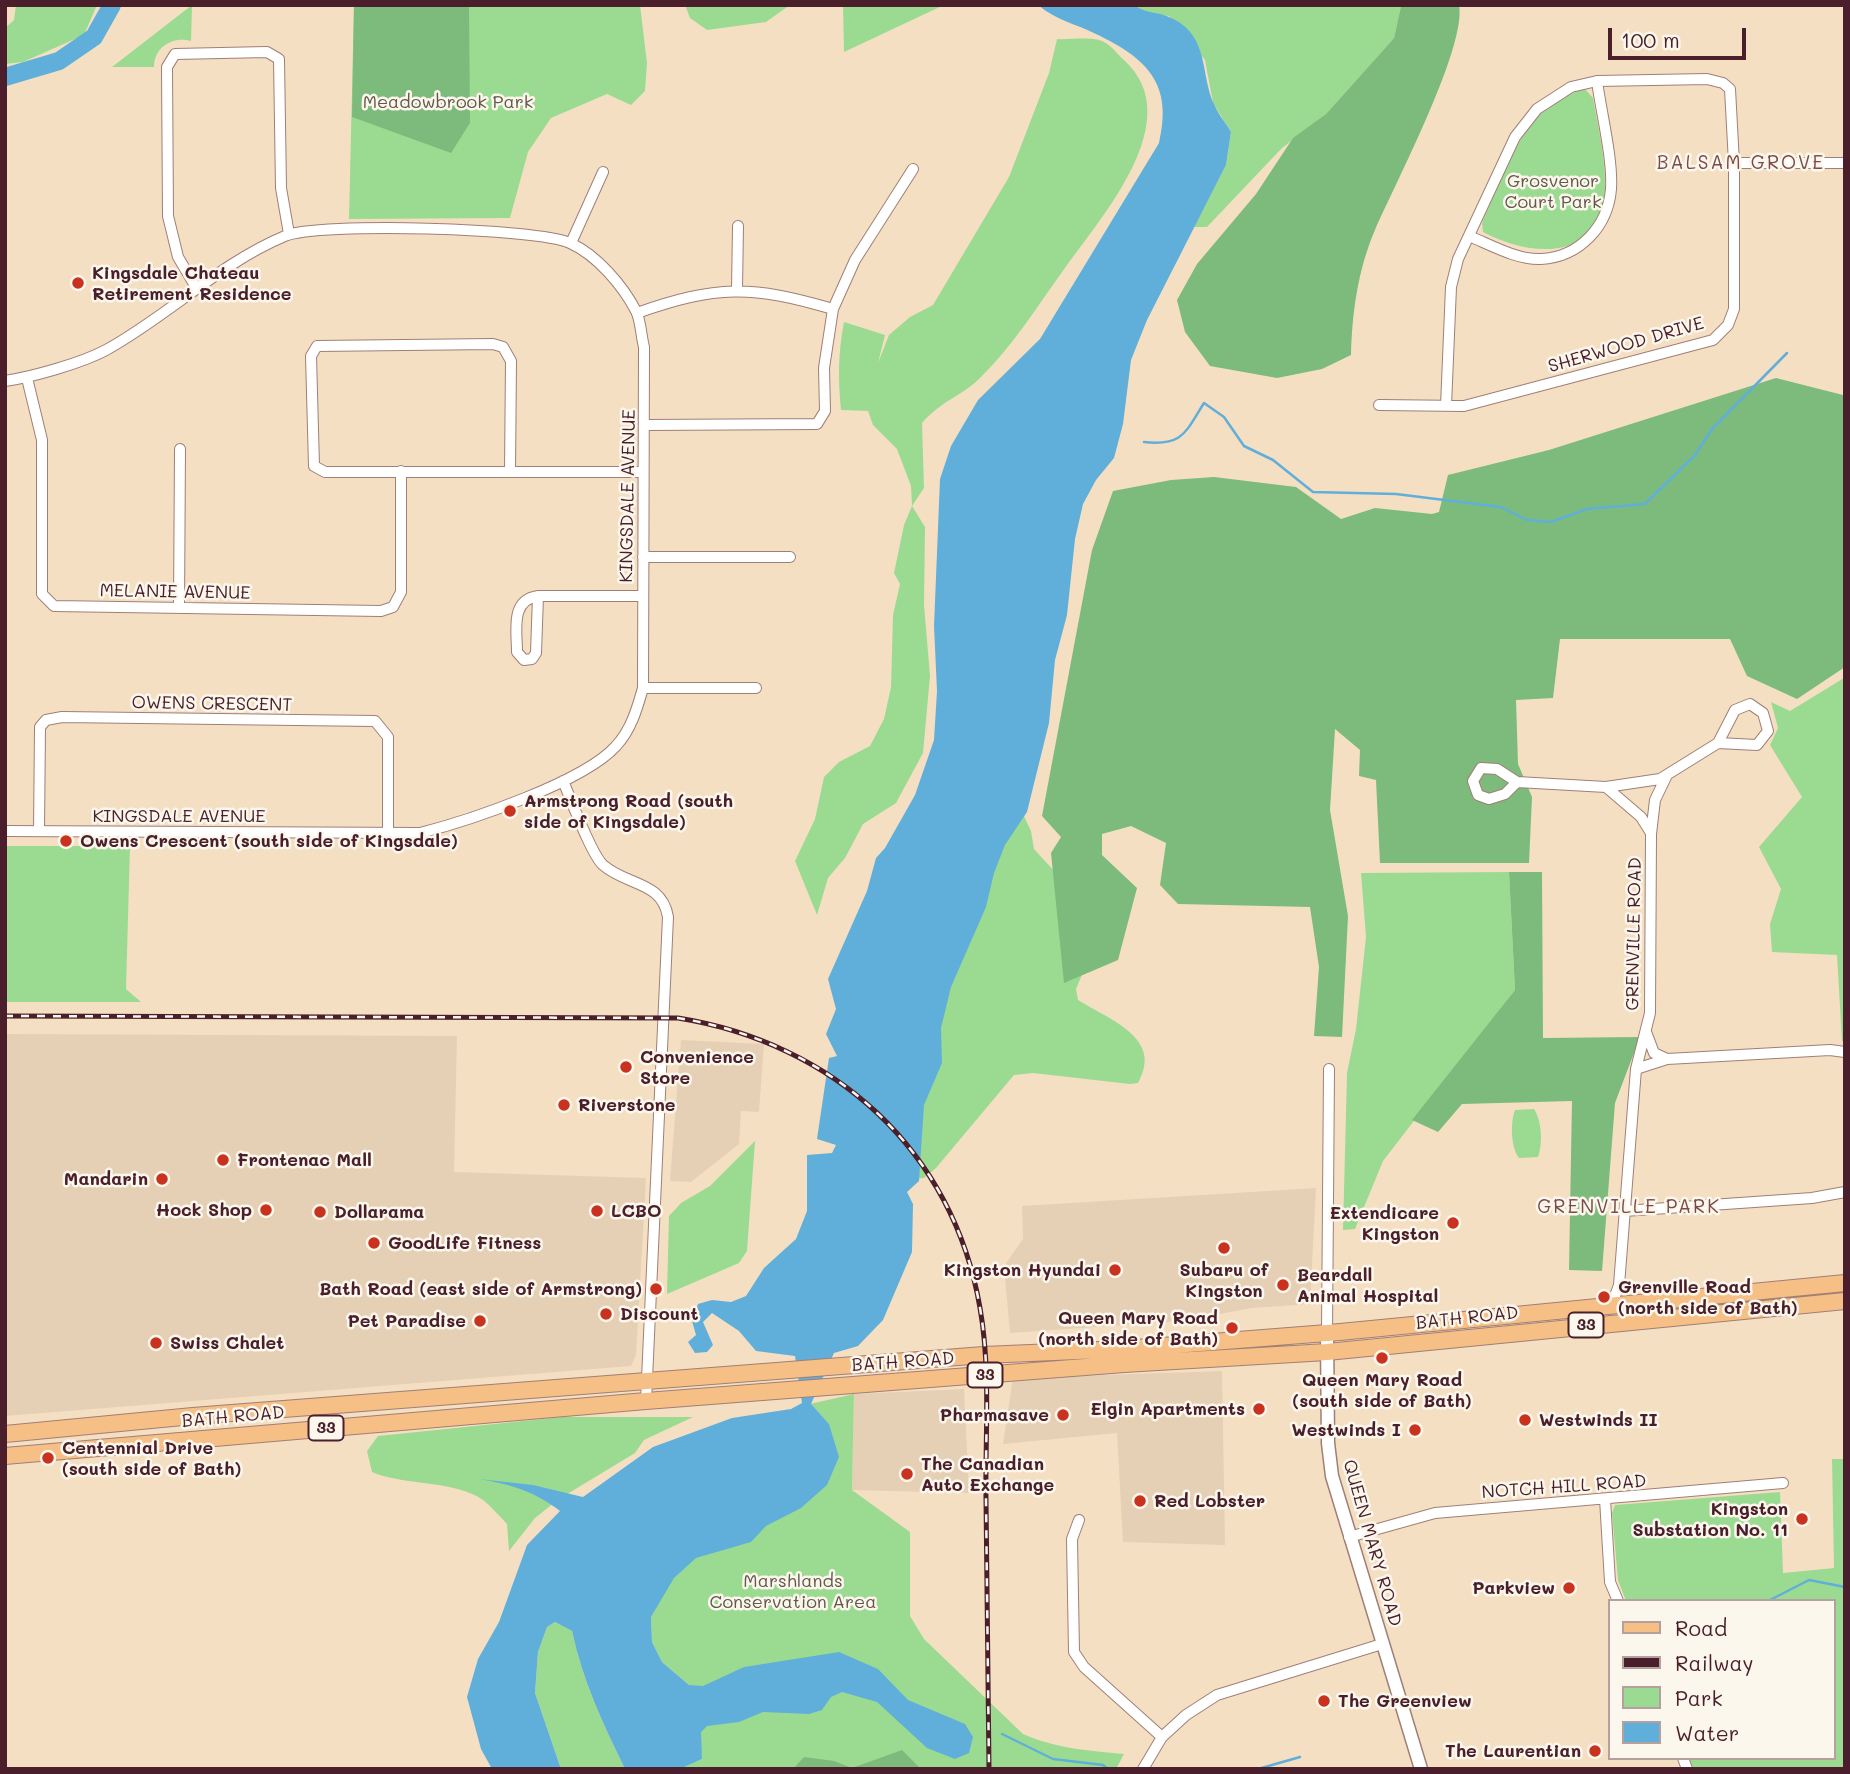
<!DOCTYPE html>
<style>
body{margin:0}
#map{position:relative;width:1850px;height:1774px;overflow:hidden;background:#f5dfc3;font-family:Mali,sans-serif}
canvas{display:block}
.frame{position:absolute;inset:0;border:7px solid #4a1f2b;pointer-events:none}
.legend{position:absolute;left:1608px;top:1599px;width:228px;height:161px;box-sizing:border-box;background:#fbf7ec;border:2px solid #b4a19f;margin:0;padding:9px 12px;list-style:none;font-size:21px;color:#4a1f2b}
.legend li{display:flex;align-items:center;gap:14px;height:35px}
.legend b{width:35px;border:2px solid #b4a19f}
.scale{position:absolute;left:1608px;top:28px;width:138px;height:32px;box-sizing:border-box;border:4px solid #4a1f2b;border-top:0;padding-left:9px;font-size:21px;line-height:24px;white-space:nowrap;color:#4a1f2b;-webkit-text-stroke:5px #fbf7ec;paint-order:stroke}
</style>
<div id="map">
<canvas width="1850" height="1774"></canvas>
<div class="frame"></div>
<ul class="legend">
<li><b style="height:9px;background:#f5bf86"></b>Road</li>
<li><b style="height:9px;background:#4a1f2b"></b>Railway</li>
<li><b style="height:19px;background:#9bdb91"></b>Park</li>
<li><b style="height:19px;background:#60afda"></b>Water</li>
</ul>
<div class="scale">100 m</div>
</div>
<script>
const c = document.querySelector('canvas').getContext('2d');
c.lineJoin = 'round';
function fill(path, color) {
  c.fillStyle = color;
  c.fill(path, 'evenodd');
}
function strokePath(path, color, width, dash) {
  c.strokeStyle = color;
  c.lineWidth = width;
  c.lineCap = dash ? 'butt' : 'round';
  c.setLineDash(dash || []);
  c.stroke(path);
}
function drawText(font, color, halo, rows, align = 'center') {
  c.font = font + ' Mali,sans-serif';
  c.lineWidth = 5;
  c.setLineDash([]);
  c.textBaseline = 'middle';
  c.strokeStyle = halo;
  c.fillStyle = color;
  for (const [text, x, y, turn = 0] of rows) {
    c.save();
    c.translate(x, y);
    c.rotate((+turn || 0) * Math.PI / 180);
    c.textAlign = isNaN(turn) ? turn : align;
    if (halo) c.strokeText(text, 0, 0);
    c.fillText(text, 0, 0);
    c.restore();
  }
}
fill(new Path2D(`
 M5,1034l452,2 -3,136 192,6 -10,177 -5,11 -626,50z
 M681,1040l83,4 -5,68 -18,-1 -2,33 -48,38 -21,-1z
 M1316,1188l-6,116 -58,4 -70,13 -172,12 -6,-67 19,-27 -1,-33z
 M1222,1371l3,174 -102,-3 -6,-109 -114,11 10,-66z
 M964,1389l5,104 -117,-3 2,-96z`), '#e6d0b5');
fill(new Path2D(`
 M16,5h81l-13,30 -61,27 -18,2v-36l9,-8z
 M192,5l-1,36c-18,-5 -37,6 -37,26h-42z
 M354,5h286l7,58 -2,28 -14,14 -24,-11 -56,24 -23,34 -18,66 -161,1z
 M685,5h105l-24,17 -59,8 -17,-12z
 M843,5h101l-100,47z
 M1134,5h267v1l-7,32 -68,76 -44,34 -75,79h-13l32,-62 5,-33 -18,-29 -8,-43 -36,-44 -22,-2z
 M1057,39c12,1 36,-3 47,3 7,3 14,13 20,18 65,59 -22,156 -59,208 -27,37 -52,78 -85,110 -18,18 -39,23 -58,45l2,65 -12,18 13,21 -1,78 6,71 -7,77 -27,50 -33,21 -18,34 -17,20 -11,37 -22,-54 20,-42 9,-42 15,-15 31,-16 14,-27 7,-32 2,-72 7,-31 -6,-11 10,-48 8,-19 -1,-20 -14,-37 -24,-24 -5,-14 -27,-1c-3,-29 -3,-58 3,-88l41,13 -7,28 11,-28 21,-18 23,-12 76,-128 40,-104z
 M1585,89l8,9c5,30 13,61 12,91 -3,73 -73,69 -122,43l-1,-9c23,-52 41,-119 103,-134z
 M1844,678l1,18v346l-3,-1 -5,-86 -65,-3 -2,-28 11,-35 -22,-42 43,-50 -32,-52 8,-17 -7,-26 19,9z
 M1015,797l16,34 3,18 32,35 25,69 -15,36 2,11c32,20 86,38 60,83l-8,1 -97,-11 -19,2 -78,93 -12,10 -24,2v-71z
 M5,846h125l-4,143 15,13h-136z
 M1509,872l6,118 -132,171 -28,68 -12,1 4,-157 9,-44 10,-92 -5,-64z
 M1534,1109c8,12 9,35 4,48l-19,1c-8,-10 -9,-35 -4,-48z
 M755,1141l-8,110 -8,12 -72,31 2,-78 12,-13 29,-17z
 M854,1394l-2,96 58,42v84l14,23 99,95c31,14 67,17 101,20l-8,15h-436l22,-10 -13,-74 -27,-23 -10,-20 -1,-25 13,-24 -1,-22 166,-147 -19,-20z
 M562,1417h131l-49,23 -9,13 -76,46 -24,19 -26,33 -2,-27c-8,-8 -15,-17 -24,-24 -28,-20 -78,-14 -111,-28l-5,-21 11,-15z
 M1832,1459h13v310h-153l-4,-11h146v-157h-208l-8,-21 -6,-67 3,-8 165,-13 3,81 51,-5z
 M555,1622l17,9c10,48 31,93 53,138h-64l-26,-76 3,-41 9,-25z`), '#9bdb91');
fill(new Path2D(`
 M354,5h115l1,118 -19,30 -99,-36z
 M1459,5c8,42 -65,181 -84,225 -17,39 -23,83 -24,125l-29,14 -45,9 -67,-12 -25,-34 -8,-32 20,-36 59,-70 37,-56 33,-24 68,-76 7,-32z
 M1776,378l67,17 2,272 -48,32 -50,-23 -17,-37h-170l-7,59 -37,2 2,64 14,33 -3,66h-149l-4,-83 -17,-4 1,-26 -25,-21 -5,81 18,106 -6,121 -28,-1 5,-69 -9,-60 -132,-3 -18,-19 6,-42 -35,-17 -29,8v21l35,33 -19,72 -54,23 -13,-130 10,-16 -19,-21 50,-266 21,-59 58,-11 43,-3 82,10 45,32 34,-11 57,6 7,-2 9,-37 101,-25z
 M1509,872h33l1,166 97,-1 -25,66 -13,168 -33,-1 3,-169 -110,3 -24,28 -26,-12 103,-130z
 M902,1750l19,19h-128l11,-12 30,4 18,7z`), '#7cbb7b');
fill(new Path2D(`
 M1038,5h96c15,10 22,6 35,12 41,17 31,57 45,87 4,10 12,19 17,28l-5,33 -79,155 -16,40 -8,64 -9,34 -18,22 -13,24 -8,35 -8,76 -12,45 -6,63 -22,89 -22,33 -11,28 -8,34 -35,80 -10,41 1,35 -18,42 -5,76 -12,11 6,12 -1,48 -29,68 -25,26 -24,7 -23,51 18,20 10,33 -12,28 -26,23 -35,18 -15,16 -55,16 -22,20 -23,39 1,25 10,20 27,23 14,1 41,-19 95,-15 39,17 30,31 57,24 8,13 -4,16 -14,6 -28,-11 -50,-46 -35,-10 -11,5 -9,13 -13,4 -46,-2 -24,10 -32,4 -6,6 1,27 -22,10h-55c-22,-45 -43,-90 -53,-138l-17,-9 -8,5 -9,25 -3,41 26,76h-69l-11,-20 -14,-52 11,-38 21,-37 28,-77 33,-34c-24,-19 -50,-27 -81,-32l54,6 50,12 70,-50 79,-29 59,-9 11,-6 -7,-47 -39,-5 -17,-20 -27,-18 -9,9 10,23 -6,7 -12,1 -7,-11 8,-7 -4,-14 6,-17 14,-4 19,2 15,-6 18,-28 32,-29 11,-28v-56l25,-2 4,-8 -19,-6 12,-81 8,-2 -11,-22 10,-25 -8,-30 39,-88 9,-33 9,-10 30,-53 19,-55 3,-49 -3,-65 6,-147 11,-33 27,-46 62,-61 119,-196c14,-59 -11,-84 -63,-109 -20,-10 -40,-14 -58,-29z`), '#60afda');
strokePath(new Path2D(`
 M1144,442c39,4 41,-9 60,-39l20,14 20,29 29,14 40,32 83,2 105,13 26,13 24,2 36,-13 58,-5 50,-49 17,-26 75,-76
 M1768,1601l41,-21 36,7
 M1002,1734l51,25 50,6 5,4
 M1258,1769l42,-12`), '#60afda', 2.5);
strokePath(new Path2D(`
 M5,77l54,-16 35,-24 18,-32`), '#60afda', 18);
const minor = new Path2D(`
 M1734,163h111
 M1469,236c22,9 48,24 72,23 39,-2 67,-33 70,-70 2,-30 -10,-77 -14,-108
 M571,243l32,-71
 M197,289l-19,-32 -10,-41 -1,-149 8,-13 92,-2 12,7 2,129 8,46
 M737,289l1,-63
 M637,313c80,-28 114,-28 196,-4
 M27,378l15,62v154l12,12 327,5 12,-4 8,-15v-121
 M5,381c27,-4 77,-18 101,-31 62,-34 114,-87 179,-114 33,-14 252,-8 285,7 27,12 53,43 66,68 5,10 5,25 8,36l-1,341c-6,21 -12,42 -27,58 -32,36 -148,75 -196,87l-415,-2
 M1379,405l85,1 249,-66 15,-15 6,-16v-146l-4,-74 -7,-6 -16,-4 -110,2 -26,6 -34,22 -22,28 -57,122 -7,28 -5,119
 M645,425l172,-1 8,-13 -1,-43 9,-59 22,-49 58,-91
 M510,471l1,-110 -8,-14 -10,-3 -176,2 -6,10 3,110 11,6h318
 M643,557h147
 M538,596l-2,57 -4,6 -8,1 -7,-8c0,-22 -7,-52 21,-56h104
 M179,607l1,-158
 M643,688h113
 M563,781c8,18 28,73 40,84 24,21 59,16 65,52l-22,484
 M1517,782l-12,12 -16,5 -11,-4 -5,-14 8,-13 16,1 20,13 89,5 54,-8 58,-36 17,-33 15,-6 13,9 5,18 -11,14 -39,-2
 M1606,787l35,30 10,16
 M39,831l1,-104 6,-7 16,-3 313,4 13,16v96
 M1646,1032l8,21 13,6
 M1636,1069l31,-10 163,-9 15,2
 M1624,1211l188,-13 33,-6
 M1605,1307l10,-11 4,-11 17,-216 14,-56 1,-179 4,-34 12,-25
 M1327,1333l2,-264
 M1605,1499l5,83 8,19
 M1079,1520l-7,19 2,113 10,15 78,70
 M1349,1537l86,-24 348,-30
 M1683,1758l4,11
 M1143,1769l19,-32 24,-22 31,-20 165,-51`);
const tertiary = new Path2D(`
 M1327,1333l1,110 4,33 89,293`);
const primary = new Path2D(`
 M5,1434l188,-18 791,-61 139,-6 217,-17 505,-49
 M5,1456l641,-55 478,-37 203,-12 518,-51`);
strokePath(minor, '#a07f77', 12);
strokePath(tertiary, '#a07f77', 15);
strokePath(primary, '#a07f77', 18);
strokePath(minor, '#fff', 10);
strokePath(tertiary, '#fff', 12);
strokePath(primary, '#f5bf86', 16);
const rail = new Path2D(`
 M5,1016l673,2c156,25 275,132 302,290 11,62 5,128 6,191 1,90 2,180 3,270`);
strokePath(rail, '#4a1f2b', 5);
strokePath(rail, '#fbf7ec', 2.5, [8]);
for (const [x, y, r, color] of [
 [78,283,7,"#c8321e"],
 [510,811,7,"#c8321e"],
 [66,841,7,"#c8321e"],
 [626,1067,7,"#c8321e"],
 [564,1105,7,"#c8321e"],
 [223,1160,7,"#c8321e"],
 [162,1179,7,"#c8321e"],
 [266,1210,7,"#c8321e"],
 [597,1211,7,"#c8321e"],
 [320,1212,7,"#c8321e"],
 [1453,1223,7,"#c8321e"],
 [374,1243,7,"#c8321e"],
 [1224,1248,7,"#c8321e"],
 [1115,1270,7,"#c8321e"],
 [1283,1285,7,"#c8321e"],
 [656,1289,7,"#c8321e"],
 [1604,1297,7,"#c8321e"],
 [606,1314,7,"#c8321e"],
 [480,1321,7,"#c8321e"],
 [1232,1328,7,"#c8321e"],
 [156,1343,7,"#c8321e"],
 [1382,1358,7,"#c8321e"],
 [1259,1409,7,"#c8321e"],
 [1063,1415,7,"#c8321e"],
 [1525,1420,7,"#c8321e"],
 [1415,1430,7,"#c8321e"],
 [48,1458,7,"#c8321e"],
 [907,1474,7,"#c8321e"],
 [1140,1501,7,"#c8321e"],
 [1802,1519,7,"#c8321e"],
 [1569,1588,7,"#c8321e"],
 [1324,1701,7,"#c8321e"],
 [1595,1751,7,"#c8321e"]
]) {
  const dot = new Path2D();
  dot.arc(x, y, r, 0, 2 * Math.PI);
  c.fillStyle = color;
  c.fill(dot);
  strokePath(dot, '#fbf7ec', 2.5);
}
for (const [x, y, w] of [
 [1586,1325,35],
 [985,1375,35],
 [326,1428,35]
]) {
  const box = new Path2D();
  box.roundRect(x - w / 2, y - 12.5, w, 25, 5);
  c.fillStyle = '#fbf7ec';
  c.fill(box);
  strokePath(box, '#4a1f2b', 2);
}
drawText('bold 16px', '#4a1f2b', null, [
 ["33",1586,1325],
 ["33",985,1375],
 ["33",326,1428]
]);
drawText('18px', '#62574a', '#fbf7ec', [
 ["Meadowbrook Park",448,102],
 ["Grosvenor",1553,181],
 ["Court Park",1553,202],
 ["Marshlands",793,1581],
 ["Conservation Area",793,1602]
]);
drawText('bold 18px', '#4a1f2b', '#fbf7ec', [
 ["Kingsdale Chateau",92,273],
 ["Retirement Residence",92,294],
 ["Armstrong Road (south",524,801],
 ["side of Kingsdale)",524,822],
 ["Owens Crescent (south side of Kingsdale)",80,841],
 ["Convenience",640,1057],
 ["Store",640,1078],
 ["Riverstone",578,1105],
 ["Frontenac Mall",237,1160],
 ["Mandarin",148,1179,"right"],
 ["Hock Shop",252,1210,"right"],
 ["LCBO",611,1211],
 ["Dollarama",334,1212],
 ["Extendicare",1439,1213,"right"],
 ["Kingston",1439,1234,"right"],
 ["GoodLife Fitness",388,1243],
 ["Kingston Hyundai",1101,1270,"right"],
 ["Subaru of",1224,1270,"center"],
 ["Kingston",1224,1291,"center"],
 ["Beardall",1297,1275],
 ["Animal Hospital",1297,1296],
 ["Grenville Road",1618,1287],
 ["(north side of Bath)",1618,1308],
 ["Bath Road (east side of Armstrong)",642,1289,"right"],
 ["Discount",620,1314],
 ["Queen Mary Road",1218,1318,"right"],
 ["(north side of Bath)",1218,1339,"right"],
 ["Pet Paradise",466,1321,"right"],
 ["Swiss Chalet",170,1343],
 ["Queen Mary Road",1382,1380,"center"],
 ["(south side of Bath)",1382,1401,"center"],
 ["Elgin Apartments",1245,1409,"right"],
 ["Pharmasave",1049,1415,"right"],
 ["Westwinds II",1539,1420],
 ["Westwinds I",1401,1430,"right"],
 ["Centennial Drive",62,1448],
 ["(south side of Bath)",62,1469],
 ["The Canadian",921,1464],
 ["Auto Exchange",921,1485],
 ["Red Lobster",1154,1501],
 ["Kingston",1788,1509,"right"],
 ["Substation No. 11",1788,1530,"right"],
 ["Parkview",1555,1588,"right"],
 ["The Greenview",1338,1701],
 ["The Laurentian",1581,1751,"right"]
], 'left');
drawText('18px', '#4a1f2b', '#fbf7ec', [
 ["SHERWOOD DRIVE",1626,345,-16],
 ["KINGSDALE AVENUE",628,496,-89],
 ["MELANIE AVENUE",175,592,1],
 ["OWENS CRESCENT",212,704,1],
 ["KINGSDALE AVENUE",179,816],
 ["GRENVILLE ROAD",1634,934,-89],
 ["BATH ROAD",1467,1318,-6],
 ["BATH ROAD",903,1362,-4],
 ["BATH ROAD",233,1417,-5],
 ["NOTCH HILL ROAD",1564,1487,-4],
 ["QUEEN MARY ROAD",1372,1543,74]
]);
c.letterSpacing = '2px';
drawText('19px', '#7b4a49', '#fbf7ec', [
 ["BALSAM GROVE",1741,163],
 ["GRENVILLE PARK",1629,1207]
]);
c.letterSpacing = '0px';
</script>
